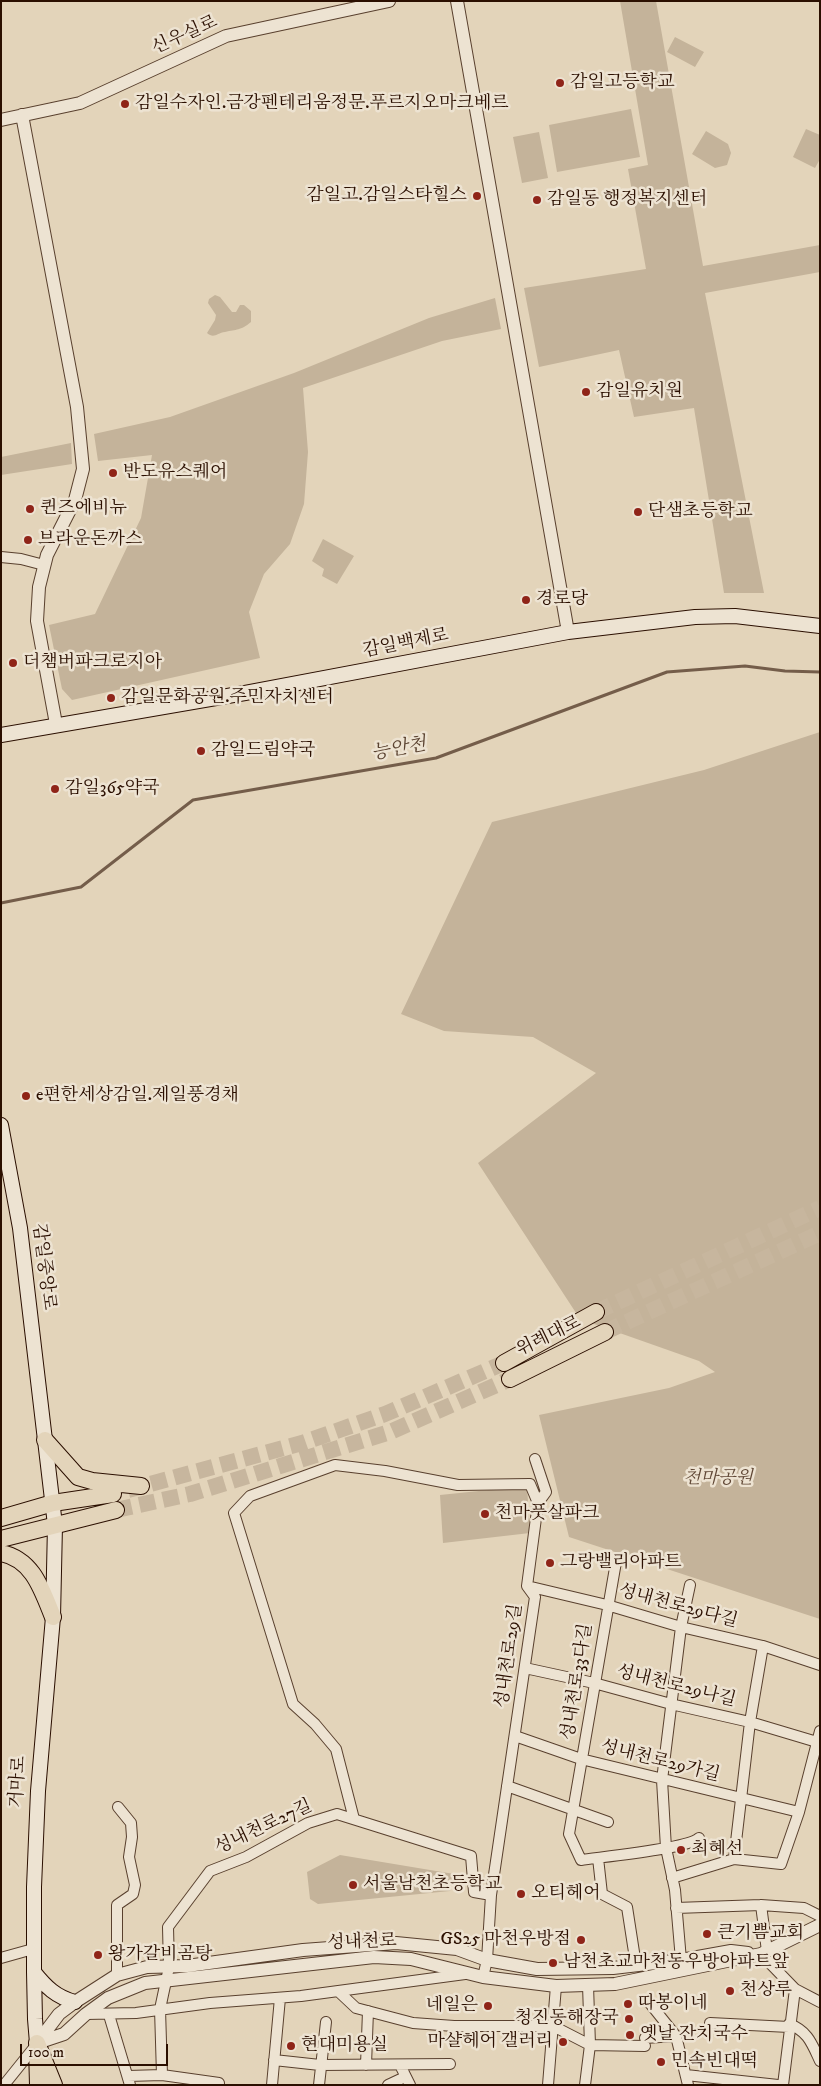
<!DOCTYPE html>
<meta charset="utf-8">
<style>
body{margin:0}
#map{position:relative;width:821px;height:2086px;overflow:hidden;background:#e3d4ba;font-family:"IM FELL DW Pica",serif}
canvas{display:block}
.frame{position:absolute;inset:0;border:2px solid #2b0f00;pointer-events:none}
.scale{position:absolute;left:20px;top:2044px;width:148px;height:22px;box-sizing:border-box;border:2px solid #2b0f00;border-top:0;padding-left:6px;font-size:15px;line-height:18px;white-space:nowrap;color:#2b0f00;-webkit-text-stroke:4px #ede3d2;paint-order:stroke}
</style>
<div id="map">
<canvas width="821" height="2086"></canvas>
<div class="frame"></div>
<div class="scale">100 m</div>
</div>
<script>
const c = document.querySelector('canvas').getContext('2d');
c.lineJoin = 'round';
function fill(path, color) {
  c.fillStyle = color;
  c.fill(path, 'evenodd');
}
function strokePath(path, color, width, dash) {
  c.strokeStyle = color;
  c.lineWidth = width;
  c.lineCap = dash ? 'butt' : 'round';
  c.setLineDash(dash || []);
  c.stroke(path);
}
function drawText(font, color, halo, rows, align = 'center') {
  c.font = font + ' "IM FELL DW Pica","Noto Serif KR",serif';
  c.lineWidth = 5;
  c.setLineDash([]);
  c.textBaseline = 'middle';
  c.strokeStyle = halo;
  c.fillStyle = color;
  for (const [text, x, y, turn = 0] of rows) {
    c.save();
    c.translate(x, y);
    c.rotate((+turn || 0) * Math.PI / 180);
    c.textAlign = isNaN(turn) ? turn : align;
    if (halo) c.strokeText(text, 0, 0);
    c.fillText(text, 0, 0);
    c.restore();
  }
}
fill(new Path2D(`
 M620,1h36l47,265 117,-21v27l-115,21 59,300h-40l-30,-185 -60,9 -15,-67 -80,17 -15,-79 122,-19 -18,-100 20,-4z
 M675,37l29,15 -9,15 -28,-15z
 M631,109l9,48 -83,15 -8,-47z
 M806,129l14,6v24l-5,9 -22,-11z
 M706,131l22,13 3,9 -4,12 -12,3 -23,-14z
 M539,132l9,46 -26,5 -9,-46z
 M215,295l5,2 12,15h4l4,-7h4l7,6v11c-11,9 -14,7 -26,10 -8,1 -11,7 -18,1l8,-13 1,-5 -8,-12 1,-4z
 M495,298l6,31 -59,12 -139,47 5,64 -4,52 -14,40 -26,30 -15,38 11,46 -188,42 -10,-11 -13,-64 46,-11 46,-96 11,-63 -54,6 -4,-27 76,-17 124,-44 135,-55z
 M71,443l1,21 -71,11v-18z
 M323,539l31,17 -17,28 -15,-8 2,-7 -12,-8z
 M820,732v887l-251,-82 -30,-122 130,-27 46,-16 -16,-11 -119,-42 -102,-156 118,-90 -63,-36 -89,-6 -43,-17 91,-192 212,-52z
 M527,1486l3,47 -87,10 -3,-48z
 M340,1855l114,19 -4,17 -132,13 -8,-5 -3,-27z`), '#c4b39a');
strokePath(new Path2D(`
 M1,903l80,-16 112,-87 243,-42 231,-86 78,-6 40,5 35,1`), '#745d4a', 3);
strokePath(new Path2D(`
 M596,1312l224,-104
 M605,1332l215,-99
 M128,1490l174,-47 83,-29 119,-51
 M116,1510l74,-16 200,-62 120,-53`), '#c7b69e', 16, [16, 8]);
const minor = new Path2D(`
 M1,557l20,2 23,6
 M616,1562l-47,272 12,26c20,-3 106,-11 118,-22
 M527,1586l80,19 74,22 82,19 57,19
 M525,1668l69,15 77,21 79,18 67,20
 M515,1736l66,23 218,53
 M507,1786l101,36
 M354,1819l-18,-70 -21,-25 -22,-20 -59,-191 16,-17 85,-31 50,6 73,14 72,-1 8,19
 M598,1858l4,36 25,13 9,58
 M734,1859l16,-137 13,-76
 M672,1878l62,-19 47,5 18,-52 21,-81
 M761,1905l6,46
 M676,1908l85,-3 43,3 16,8
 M761,1954l34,35 25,13
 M1,1958l32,-9
 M681,1960l-6,-70 -9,-42 -4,-68 19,-153 9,-42
 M117,1975v-70l16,-11 2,-9 -6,-28 3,-20 -1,-14 -13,-16
 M483,1977l4,-17 4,-65 44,-298 -8,-11 11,-83 8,-11 -11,-33
 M339,1992l17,16 57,15 41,3h99l37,19 55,1
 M648,2001l28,35 12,49
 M86,2014l50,-1 74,-10 91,-7 164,-22
 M109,2015l21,70
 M710,2023l79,4
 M789,2024c19,7 23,20 31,37
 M645,2038l31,-2
 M274,2060l46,5 130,-1
 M366,2065l2,-54
 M400,2065l10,20
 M162,2075l-2,-66 9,-42 -1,-40 42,-56 36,-14 62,-34 29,-9 134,42 3,36 17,3
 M686,2075l92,10
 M128,2076l34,-1 57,8 -1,2
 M4,2085l33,-41
 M272,2085l8,-87
 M319,2085l7,-63
 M388,2085l17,-8
 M548,2085l8,-99
 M585,2085l5,-40 -2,-60
 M783,2085l12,-96`);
const tertiary = new Path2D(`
 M457,1l111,631
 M22,115l55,292 6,62 -8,31 -28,55 -8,32 -2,34 19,103
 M1,120l79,-17 146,-67 163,-35
 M37,2043l27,-9 22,-20 22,-16 37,-15 229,-26 37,2 72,18 73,9 59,-2 146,-30 59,-29
 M37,2043l22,-29 16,-12 42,-27 30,-8 40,-1 116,-16 93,-7 61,6 30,11 50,9 76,-1 68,-8 50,-9 17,2`);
const secondary = new Path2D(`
 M1,735l244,-42 323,-61 127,-15 40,-1 85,10
 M1,1125l19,103 35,297 -2,92 -15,174 -4,96v85l1,47 2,24
 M34,1972c12,15 22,25 41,30`);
const primary = new Path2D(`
 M504,1363l92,-51
 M510,1379l95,-47
 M45,1440l33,37 14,4 49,5
 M1,1518l52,-15 60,-9
 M1,1539l115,-29
 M1,1553c32,6 41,37 52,64
 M37,2043l17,42
 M37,2048l1,37`);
strokePath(minor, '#59402e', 12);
strokePath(tertiary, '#59402e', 14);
strokePath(secondary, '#2b0f00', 16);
strokePath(primary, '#2b0f00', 18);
strokePath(minor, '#ede3d2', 10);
strokePath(tertiary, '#ede3d2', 12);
strokePath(secondary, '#ede3d2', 14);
strokePath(primary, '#e3d4ba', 16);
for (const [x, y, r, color] of [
 [560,83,5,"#8f2418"],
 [125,104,5,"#8f2418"],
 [477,196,5,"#8f2418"],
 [537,200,5,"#8f2418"],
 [586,392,5,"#8f2418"],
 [113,473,5,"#8f2418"],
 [30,509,5,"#8f2418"],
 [638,512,5,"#8f2418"],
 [28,540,5,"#8f2418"],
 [526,600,5,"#8f2418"],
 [13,663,5,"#8f2418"],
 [111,698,5,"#8f2418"],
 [201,751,5,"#8f2418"],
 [55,789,5,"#8f2418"],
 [26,1096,5,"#8f2418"],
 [485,1514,5,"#8f2418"],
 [550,1563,5,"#8f2418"],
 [681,1850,5,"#8f2418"],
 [353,1885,5,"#8f2418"],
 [521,1894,5,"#8f2418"],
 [707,1934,5,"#8f2418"],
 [581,1940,5,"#8f2418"],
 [98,1955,5,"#8f2418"],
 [553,1963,5,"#8f2418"],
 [730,1991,5,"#8f2418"],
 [628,2004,5,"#8f2418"],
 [488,2006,5,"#8f2418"],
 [629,2019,5,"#8f2418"],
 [630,2035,5,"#8f2418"],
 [563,2042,5,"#8f2418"],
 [291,2046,5,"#8f2418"],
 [661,2062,5,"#8f2418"]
]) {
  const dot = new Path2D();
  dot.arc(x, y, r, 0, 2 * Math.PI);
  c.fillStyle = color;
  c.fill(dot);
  strokePath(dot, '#ede3d2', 2);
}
drawText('18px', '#2b0f00', '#ede3d2', [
 ["신우실로",185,36,-24],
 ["감일백제로",406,644,-11],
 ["감일중앙로",43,1267,83],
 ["위례대로",549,1337,-26],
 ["성내천로29다길",678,1607,15],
 ["성내천로29길",510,1656,-82],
 ["성내천로33다길",578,1682,-81],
 ["성내천로29나길",676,1687,14],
 ["성내천로29가길",660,1762,14],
 ["거마로",19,1782,-86],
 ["성내천로27길",264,1828,-25],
 ["성내천로",362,1943,-2]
]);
drawText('18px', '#2b0f00', '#ede3d2', [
 ["감일고등학교",570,83],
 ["감일수자인.금강펜테리움정문.푸르지오마크베르",135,104],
 ["감일고.감일스타힐스",467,196,"right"],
 ["감일동 행정복지센터",547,200],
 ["감일유치원",596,392],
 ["반도유스퀘어",123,473],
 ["퀸즈에비뉴",40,509],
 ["단샘초등학교",648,512],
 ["브라운돈까스",38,540],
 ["경로당",536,600],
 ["더챔버파크로지아",23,663],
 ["감일문화공원.주민자치센터",121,698],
 ["감일드림약국",211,751],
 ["감일365약국",65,789],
 ["e편한세상감일.제일풍경채",36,1096],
 ["천마풋살파크",495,1514],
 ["그랑밸리아파트",560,1563],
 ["최혜선",691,1850],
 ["서울남천초등학교",363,1885],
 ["오티헤어",531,1894],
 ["큰기쁨교회",717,1934],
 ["GS25 마천우방점",571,1940,"right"],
 ["왕가갈비곰탕",108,1955],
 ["남천초교마천동우방아파트앞",563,1963],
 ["천상루",740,1991],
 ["따봉이네",638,2004],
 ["네일은",478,2006,"right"],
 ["청진동해장국",619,2019,"right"],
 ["옛날 잔치국수",640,2035],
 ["마샬헤어 갤러리",553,2042,"right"],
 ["현대미용실",301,2046],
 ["민속빈대떡",671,2062]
], 'left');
drawText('italic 18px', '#614836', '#ede3d2', [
 ["천마공원",718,1479]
]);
drawText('italic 19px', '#5b4331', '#ede3d2', [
 ["능안천",399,750,-10]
]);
</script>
